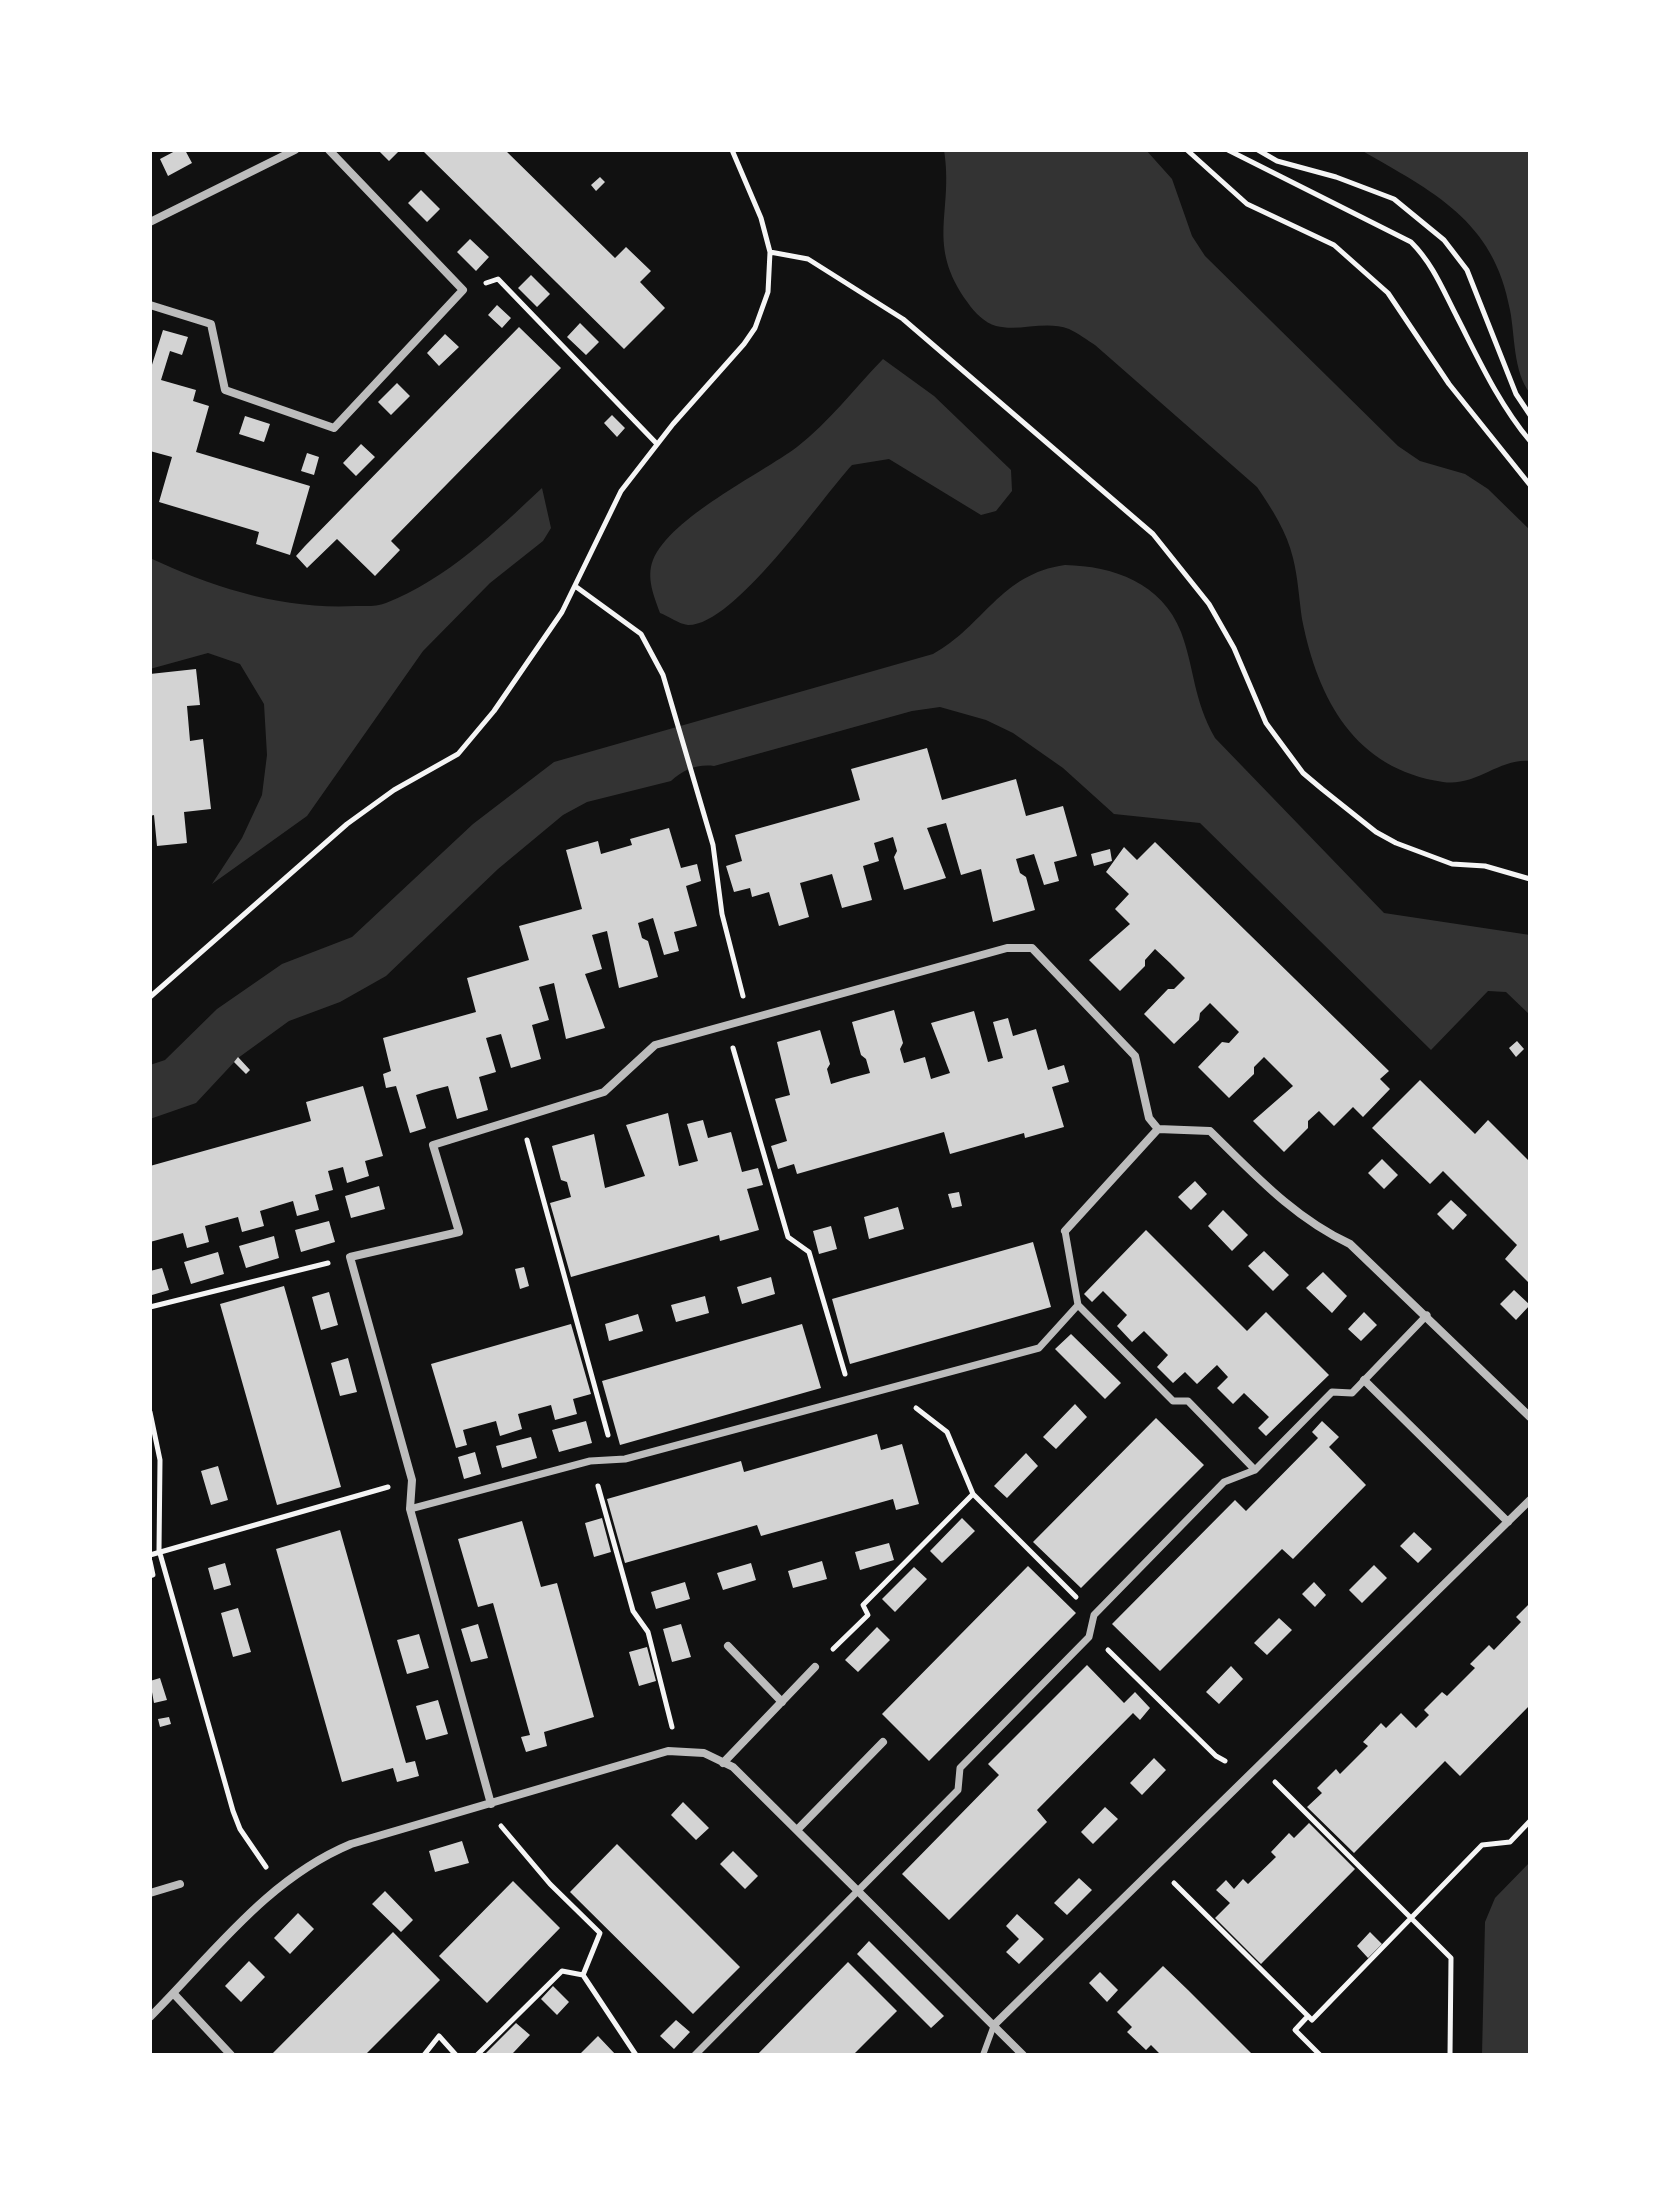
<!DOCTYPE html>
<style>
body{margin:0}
#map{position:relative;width:1680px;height:2205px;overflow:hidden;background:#111;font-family:Manrope,sans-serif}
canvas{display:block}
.frame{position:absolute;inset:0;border:152px solid #fff;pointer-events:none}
</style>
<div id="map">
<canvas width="1680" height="2205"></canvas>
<div class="frame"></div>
</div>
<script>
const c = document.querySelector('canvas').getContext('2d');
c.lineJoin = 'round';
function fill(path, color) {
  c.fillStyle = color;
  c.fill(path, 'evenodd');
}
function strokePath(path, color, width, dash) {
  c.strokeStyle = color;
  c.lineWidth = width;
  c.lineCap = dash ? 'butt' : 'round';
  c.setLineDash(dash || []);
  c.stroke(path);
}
fill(new Path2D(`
 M944,150h202l26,29 20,57 13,20 193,190 22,15 45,13 23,15 42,41v231c-31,-3 -54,26 -87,21 -88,-13 -125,-82 -141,-163 -3,-21 -4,-41 -9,-61 -6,-26 -21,-49 -36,-71l-162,-142c-8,-5 -17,-12 -26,-16 -24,-9 -49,3 -73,-3 -11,-3 -22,-14 -28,-23 -43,-59 -14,-90 -24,-153z
 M1361,150h169v243c-17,-21 -15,-58 -20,-83 -16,-90 -77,-118 -149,-160z
 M883,359l51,37 77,74 1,21 -16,20 -15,4 -92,-56 -37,6c-33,36 -118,161 -164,160 -9,-1 -20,-9 -28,-12 -6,-17 -14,-35 -7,-53 18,-43 106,-85 144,-113 31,-24 58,-59 86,-88z
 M542,488l9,40 -8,13 -53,42 -67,68 -116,165 -95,68 30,-46 20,-43 5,-40 -3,-51 -24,-40 -32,-11 -58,16v-111c64,30 134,52 206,48 9,0 21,1 30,-3 61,-24 109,-71 156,-115z
 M1065,565c48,1 97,18 116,67 14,38 12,67 34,106l169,175 146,22v80l-24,-23 -18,-1 -57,59 -231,-227 -86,-9 -51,-46 -50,-35 -27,-13 -46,-13 -28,4 -198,55c-17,-2 -31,4 -43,15l-84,21 -24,13 -65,54 -112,107 -46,26 -51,19 -51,37 -42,45 -46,16v-54l15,-5 52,-51 65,-45 70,-27 121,-113 81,-62 379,-108c51,-28 67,-80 132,-89z
 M1530,1862v193h-48l3,-133 10,-24z`), '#333');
fill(new Path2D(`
 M177,150h8l7,13 -24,13 -8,-17z
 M378,150h22l-11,11z
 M422,150h83l110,108 11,-11 25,24 -11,11 25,26 -41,41z
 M600,177l5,5 -9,9 -5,-6z
 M421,190l19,19 -13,13 -19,-19z
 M470,239l19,18 -13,14 -19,-19z
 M531,275l19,19 -13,13 -19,-19z
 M497,305l14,13 -9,10 -14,-13z
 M580,323l19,19 -13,13 -19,-18z
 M519,327l42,41 -170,173 9,9 -25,26 -38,-37 -30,29 -11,-12 9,-10z
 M163,330l25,7 -6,18 -12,-4 -9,29 35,10 -3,11 16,5 -13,46 114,34 -20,69 -34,-11 3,-12 -100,-30 13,-45 -22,-6v-80z
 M445,334l14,13 -20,19 -12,-13z
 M397,383l13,13 -19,19 -13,-13z
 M612,415l13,13 -8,9 -13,-14z
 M245,416l25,8 -6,18 -25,-8z
 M361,444l14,13 -19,19 -13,-13z
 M307,453l12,4 -5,18 -13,-4z
 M196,669l4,36 -13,1 3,35 13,-2 8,70 -27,3 3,31 -30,3 -3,-31 -4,1v-142z
 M927,748l15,52 74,-21 10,37 37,-10 14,50 -23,6 5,19 -15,4 -10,-31 -18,5 4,14 6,4 9,33 -42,12 -12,-53 -20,6 -15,-52 -19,5 19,50 -42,12 -10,-33 3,-6 -4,-14 -19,6 5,18 -16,5 9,34 -30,8 -10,-34 -32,9 9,34 -30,9 -10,-34 -17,5 -2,-9 -16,4 -8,-26 16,-5 -7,-26 125,-35 -9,-31z
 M669,828l12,40 16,-4 4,17 -15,5 11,40 -23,6 5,19 -15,4 -11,-37 -15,5 4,15 6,3 10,36 -39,11 -12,-57 -15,4 10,34 -17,5 20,54 -39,11 -12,-56 -15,4 10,33 -17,5 9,34 -30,9 -10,-34 -15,4 10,34 -17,5 9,33 -31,9 -9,-33 -16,4 -16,5 10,33 -16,5 -14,-47 -10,2 -3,-14 8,-3 -8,-33 93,-26 -9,-34 62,-18 -10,-34 63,-17 -16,-59 32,-9 3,13 31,-9 -2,-6z
 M1155,842l234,229 -9,8 10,10 -27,28 -10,-10 -19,19 -15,-15 -11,10v7l-24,24 -31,-31 40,-35 -29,-29 -10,10v7l-25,24 -31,-31 24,-25 7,1 10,-11 -29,-29 -10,10 -1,7 -25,24 -30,-30 24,-25h6l11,-11 -15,-15 -15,-14 -10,11v6l-25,25 -31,-31 41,-36 -15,-15 14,-15 -23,-22 18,-25 13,13z
 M1110,849l2,12 -18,5 -3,-12z
 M894,1010l9,33 -3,6 4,14 21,-6 6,22 19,-6 -19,-50 43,-12 14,51 15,-4 -10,-36 15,-4 5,18 23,-7 12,41 16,-5 5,17 -17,5 12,40 -39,11 -1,-5 -74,21 -6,-22 -147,42 -3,-10 -16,5 -7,-23 16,-5 -12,-42 15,-4 -13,-53 43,-12 10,34 -3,5 4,15 20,-6 19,-5 -4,-14 -5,-4 -9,-33z
 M1517,1041l7,8 -8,8 -7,-9z
 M238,1057l12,13 -4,4 -12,-12z
 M1420,1080l55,54 13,-14 42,42v122l-25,-25 12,-14 -74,-74 -13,13 -58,-56z
 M363,1086l20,70 -18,5 4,15 -22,7 -4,-16 -15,4 5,19 -18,5 4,15 -22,6 -4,-15 -33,10 4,15 -22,6 -4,-15 -33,9 4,16 -22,6 -4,-15 -33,9v-76l161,-45 -5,-19z
 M668,1113l11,53 19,-5 -11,-37 16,-4 5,18 23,-6 11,40 16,-4 5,17 -16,4 12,41 -39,11 -1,-6 -148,42 -21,-74 21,-6 -4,-15 -6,-2 -9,-34 42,-12 11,54 40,-12 -19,-51z
 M1382,1159l16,16 -14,14 -16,-16z
 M1195,1181l12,13 -16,16 -13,-13z
 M379,1186l6,23 -34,9 -6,-22z
 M959,1192l3,14 -10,2 -4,-14z
 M1451,1200l16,15 -14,15 -16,-16z
 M898,1207l6,22 -35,10 -5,-22z
 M1223,1210l25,25 -16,16 -24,-25z
 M329,1221l6,21 -34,10 -6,-22z
 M831,1226l6,23 -18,5 -6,-23z
 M1146,1230l101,101 19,-19 63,63 -63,61 -8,-8 11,-11 -25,-24 -11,11 -16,-16 11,-11 -11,-12 -20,19 -12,-12 -12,11 -16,-16 11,-12 -24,-24 -12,11 -15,-16 10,-11 -24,-24 -11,11 -8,-8z
 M274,1236l5,22 -33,10 -7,-22z
 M1033,1242l18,65 -201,57 -18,-65z
 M1264,1251l25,24 -16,16 -25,-25z
 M218,1252l6,22 -33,10 -7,-22z
 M524,1267l5,19 -9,3 -5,-20z
 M162,1268l7,22 -17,5 -2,-24z
 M1323,1272l24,24 -15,17 -26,-25z
 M771,1277l4,17 -33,10 -5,-17z
 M284,1286l57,201 -64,18 -57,-201z
 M1514,1290l16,15 -14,15 -16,-16z
 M329,1292l9,33 -17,5 -9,-33z
 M705,1296l4,17 -33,9 -5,-17z
 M1364,1312l13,13 -16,16 -13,-12z
 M638,1314l5,17 -34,10 -4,-17z
 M571,1324l20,70 -18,5 4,15 -22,6 -4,-15 -33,9 4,15 -22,7 -4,-15 -33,9 4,15 -11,3 -25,-84z
 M802,1324l19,64 -201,57 -18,-64z
 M1071,1334l50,49 -16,16 -50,-50z
 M348,1358l9,34 -17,4 -9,-33z
 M1075,1404l12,13 -31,32 -13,-12z
 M1156,1418l48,47 -123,123 -48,-46z
 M586,1421l6,22 -33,9 -7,-22z
 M1322,1421l17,16 -10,10 37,38 -73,74 -11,-10 -122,122 -48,-47 123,-124 11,11 72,-73 -6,-6z
 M877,1434l4,16 21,-6 17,60 -23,6 -3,-11 -132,37 -4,-11 -132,38 -18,-64 134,-38 3,11z
 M531,1437l6,21 -35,10 -6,-22z
 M475,1452l6,22 -17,5 -6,-22z
 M1026,1453l12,13 -31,32 -13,-12z
 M218,1466l10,34 -17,5 -10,-34z
 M602,1518l9,34 -17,5 -9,-34z
 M962,1518l13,13 -33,32 -12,-12z
 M522,1521l19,66 16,-4 37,134 -50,15 3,14 -21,6 -5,-15 9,-2 -37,-132 -15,4 -20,-68z
 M340,1530l66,233 9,-2 4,15 -22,6 -4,-14 -51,14 -66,-233z
 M1414,1532l18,17 -14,14 -18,-17z
 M889,1543l5,17 -34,10 -5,-18z
 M822,1561l5,18 -34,9 -5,-17z
 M225,1563l6,22 -17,5 -6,-22z
 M751,1563l5,17 -33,10 -6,-17z
 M1374,1565l13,13 -25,25 -13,-13z
 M1028,1566l48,47 -147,148 -47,-47z
 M914,1567l13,12 -32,33 -13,-13z
 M685,1582l5,17 -34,10 -5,-17z
 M1314,1582l12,13 -11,12 -13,-13z
 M1530,1603v102l-70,71 -15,-15 -91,92 -47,-46 15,-14 -5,-5 19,-19 4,5 28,-28 -5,-4 18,-19 5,5 15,-15 15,15 13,-13 -5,-5 18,-18 5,4 28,-28 -5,-4 19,-19 5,5 27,-28 -5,-5z
 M238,1608l13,44 -18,5 -12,-44z
 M1279,1618l13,12 -25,25 -13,-12z
 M478,1624l10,34 -17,4 -10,-33z
 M681,1624l10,33 -19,5 -9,-33z
 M877,1627l13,13 -32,32 -13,-12z
 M419,1634l10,34 -22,6 -10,-34z
 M647,1647l9,34 -17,5 -10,-34z
 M1087,1665l37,38 11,-11 15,16 -10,12 -7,-7 -96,97 10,12 -98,98 -47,-46 97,-99 -11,-11z
 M1231,1666l12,13 -24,25 -13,-12z
 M160,1678l7,22 -13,3 -4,-22z
 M438,1700l10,34 -22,6 -10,-34z
 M169,1717l2,7 -11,3 -2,-8z
 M1154,1758l12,12 -24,25 -12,-12z
 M683,1802l26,26 -13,12 -25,-25z
 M1105,1807l13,12 -25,25 -12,-12z
 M1309,1823l46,46 -94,95 -46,-46 15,-15 -14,-13 10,-10 8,9 9,-10 5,5 28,-27 -5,-5 18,-19 5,5z
 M462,1841l7,22 -34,9 -6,-21z
 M617,1844l123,123 -47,47 -123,-122z
 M733,1851l25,25 -13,13 -25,-25z
 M1079,1878l13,12 -25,25 -13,-12z
 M513,1881l47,47 -73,75 -48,-47z
 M385,1891l28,29 -12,12 -29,-28z
 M298,1913l16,16 -24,25 -16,-16z
 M1017,1914l27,25 -25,25 -13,-12 13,-13 -13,-13z
 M393,1932l47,48 -75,75h-94z
 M1370,1932l12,12 -14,14 -11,-12z
 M869,1941l75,75 -13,12 -74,-74z
 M249,1961l16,16 -24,25 -16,-16z
 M848,1962l49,49 -44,44h-96z
 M1163,1966l25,24 65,65h-92l-10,-10 -5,5 -19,-18 5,-5 -15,-15z
 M1100,1972l18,18 -11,12 -18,-19z
 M553,1986l16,16 -12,13 -16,-16z
 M676,2020l14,12 -16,17 -14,-13z
 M516,2023l14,12 -16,17 -3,3h-27z
 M598,2036l18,19h-37z`), '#d3d3d3');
strokePath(new Path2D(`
 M1187,150l60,54 87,41 54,48 61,91 81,101
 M1228,150l183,92c22,22 32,48 46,75 22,43 42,87 73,124
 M1258,150l19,11 59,16 58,22 50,41 23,30 49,124 14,21
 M770,252l38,7 95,60 250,215 56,70 25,44 32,75 37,50 19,16 54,43 20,11 56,21 33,2 45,13
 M486,283l12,-4 159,165
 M575,586l66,48 22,41 50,170 9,69 21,82
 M150,997l197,-173 47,-34 64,-36 36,-43 68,-99 59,-121 52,-67 71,-80 11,-16 13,-36 2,-40 -9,-34 -29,-68
 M733,1048l55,189 21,15 36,122
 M527,1140l81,295
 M150,1307l178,-44
 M916,1408l31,24 26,62
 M150,1412l10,48 -1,90 74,261 7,18 26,38
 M598,1486l35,125 15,21 24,95
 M150,1555l238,-68
 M150,1561l3,14 -3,1
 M833,1649l35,-34 -5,-10 110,-111 103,103
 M1108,1650l108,106 9,5
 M1275,1782l176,176 -1,97
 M501,1826l49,58 50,49 -17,42 53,80
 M1174,1883l138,137 170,-175 28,-3 20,-21
 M1308,2016l-13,14 25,25
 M424,2055l15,-19 17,19
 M477,2055l85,-84 21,4`), '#f5f5f5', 5);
strokePath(new Path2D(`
 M983,2055l11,-30`), '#bcbcbc', 6);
strokePath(new Path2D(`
 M1078,1305l95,96h15l67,69
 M410,1509l180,-48 35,-2 414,-111 39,-43 -13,-74
 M695,2055l263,-265 2,-22 129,-131 5,-22 130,-133 31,-12 77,-78 20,1 75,-78`), '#bcbcbc', 7);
strokePath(new Path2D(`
 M150,222l145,-72
 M150,305l61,19 14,66 109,38 129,-138 -134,-140
 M1065,1231l93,-102
 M1364,1380l144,142
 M728,1646l54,56
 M723,1763l92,-96
 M491,1804l-81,-295 2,-29 -62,-223 109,-25 -26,-87 171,-53 51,-47 352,-97h25l103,108 14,62 9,11 52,2c44,43 84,87 140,113l180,173
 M797,1830l86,-88
 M150,1893l30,-9
 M174,1994l57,61
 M150,2017c63,-63 117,-138 201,-173l317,-93 36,2 29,14 290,288
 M994,2025l536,-525`), '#bcbcbc', 8);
</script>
